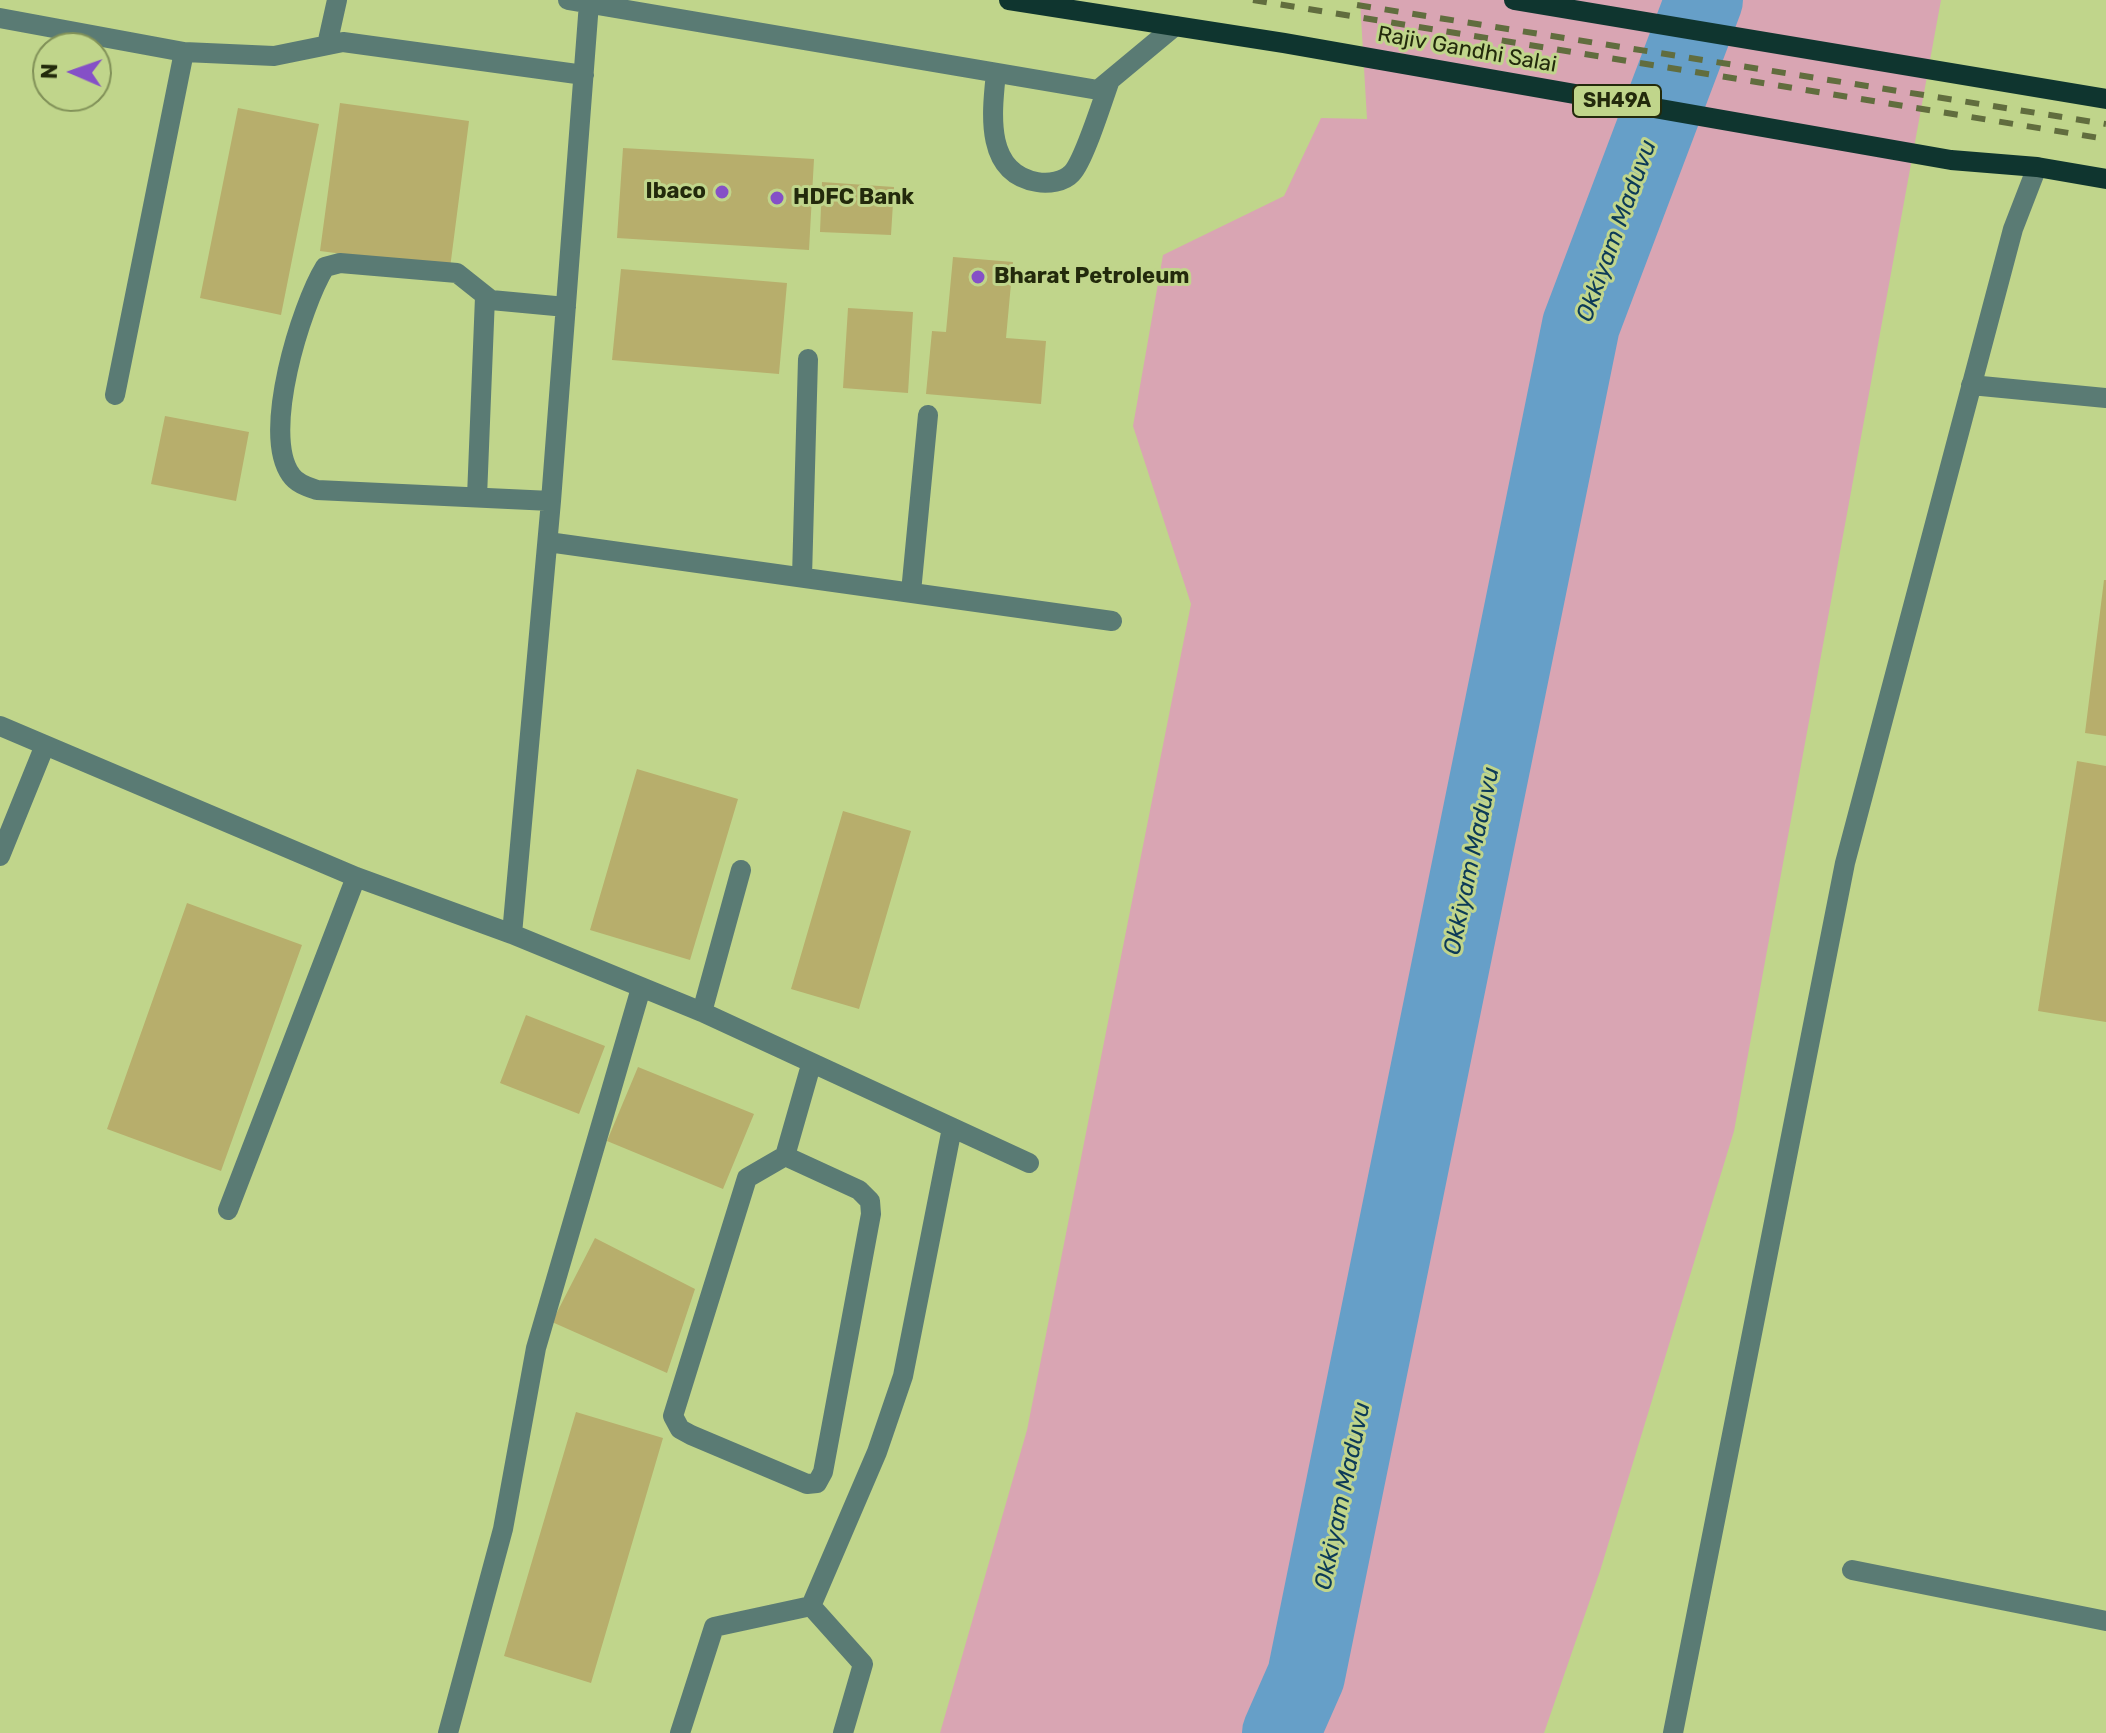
<!DOCTYPE html>
<style>
body{margin:0}
#map{position:relative;width:2106px;height:1733px;overflow:hidden;background:#c0d58b;font-family:Rubik,sans-serif}
canvas{display:block}
.north{position:absolute;left:32px;top:32px;width:80px;height:80px;box-sizing:border-box;background:#c0d58b;border:2px solid #819158;border-radius:50%;rotate:272deg;font-size:22px;font-weight:700;line-height:32px;text-align:center;color:#232a0c}
.north::after{content:'';display:block;margin:auto;width:28px;height:36px;background:#8550c7;clip-path:polygon(50% 0,100% 100%,50% 72%,0 100%)}
</style>
<div id="map">
<canvas width="2106" height="1733"></canvas>
<div class="north">N</div>
</div>
<script>
const c = document.querySelector('canvas').getContext('2d');
c.lineJoin = 'round';
function fill(path, color) {
  c.fillStyle = color;
  c.fill(path, 'evenodd');
}
function strokePath(path, color, width, dash) {
  c.strokeStyle = color;
  c.lineWidth = width;
  c.lineCap = dash ? 'butt' : 'round';
  c.setLineDash(dash || []);
  c.stroke(path);
}
function drawText(font, color, halo, rows, align = 'center') {
  c.font = font + ' Rubik,sans-serif';
  c.lineWidth = 6;
  c.setLineDash([]);
  c.textBaseline = 'middle';
  c.strokeStyle = halo;
  c.fillStyle = color;
  for (const [text, x, y, turn = 0] of rows) {
    c.save();
    c.translate(x, y);
    c.rotate((+turn || 0) * Math.PI / 180);
    c.textAlign = isNaN(turn) ? turn : align;
    if (halo) c.strokeText(text, 0, 0);
    c.fillText(text, 0, 0);
    c.restore();
  }
}
fill(new Path2D(`
 M1360,0h581l-207,1131 -134,440 -56,162h-604l87,-303 164,-826 -58,-178 30,-171 121,-59 37,-78 46,1z`), '#d9a5b3');
strokePath(new Path2D(`
 M1281,1733l25,-57 275,-1351 123,-325`), '#669fc8', 78);
fill(new Path2D(`
 M340,103l129,18 -19,147 -130,-17z
 M238,108l81,16 -38,191 -81,-17z
 M623,148l191,11 -5,91 -192,-12z
 M822,182l72,5 -3,48 -71,-3z
 M953,257l60,5 -7,76 40,3 -5,63 -115,-10 6,-63 14,1z
 M621,269l166,14 -8,91 -167,-14z
 M848,308l65,4 -5,81 -65,-5z
 M165,416l84,16 -13,69 -85,-17z
 M2104,580h2v156l-21,-3z
 M2077,761l29,5v256l-68,-11z
 M637,769l101,30 -48,161 -100,-30z
 M843,811l68,20 -52,178 -68,-20z
 M187,903l115,42 -81,226 -114,-42z
 M526,1015l79,31 -26,68 -79,-31z
 M638,1067l116,47 -31,75 -116,-48z
 M595,1238l100,51 -28,84 -115,-51z
 M576,1412l87,26 -72,245 -87,-27z`), '#b7ae6c');
strokePath(new Path2D(`
 M568,0l530,90 77,-64
 M0,18l184,34 90,4 69,-14 241,33
 M327,45l10,-45
 M996,73c-4,39 -12,100 41,109 11,2 27,0 35,-9 12,-12 31,-74 38,-93
 M1971,385l135,13
 M115,395l69,-343
 M477,497l8,-200
 M551,501l-234,-11c-9,-3 -20,-6 -26,-15 -30,-41 10,-169 34,-208l15,-4 117,10 34,27 75,7
 M548,542l564,79
 M802,577l6,-218
 M911,592l17,-177
 M0,726l356,151 156,57 190,78 327,151
 M0,856l45,-111
 M512,934l39,-433 38,-498
 M702,1012l39,-142
 M785,1156l74,34 11,11 1,13 -48,258 -6,11 -10,1 -116,-49 -11,-6 -7,-13 74,-238 38,-22 26,-91
 M228,1210l128,-333
 M1852,1570l254,51
 M811,1606l66,-154 26,-76 49,-248
 M448,1733l55,-204 33,-181 105,-360
 M680,1733l34,-106 97,-21 52,58 -20,69
 M1673,1733l172,-870 168,-634 24,-62`), '#5a7b74', 20);
strokePath(new Path2D(`
 M1009,0l275,43 667,117 86,7 69,12
 M1514,0l592,99`), '#0f352f', 20);
strokePath(new Path2D(`
 M1253,0l853,139
 M1357,5l749,119`), '#616d3e', 6, [14, 14]);
for (const [x, y, r, color] of [
 [722,192,8,"#8550c7"],
 [777,198,8,"#8550c7"],
 [978,277,8,"#8550c7"]
]) {
  const dot = new Path2D();
  dot.arc(x, y, r, 0, 2 * Math.PI);
  c.fillStyle = color;
  c.fill(dot);
  strokePath(dot, '#c0d58b', 3);
}
for (const [x, y, w] of [
 [1617,101,88]
]) {
  const box = new Path2D();
  box.roundRect(x - w / 2, y - 16, w, 32, 6);
  c.fillStyle = '#c0d58b';
  c.fill(box);
  strokePath(box, '#232a0c', 2);
}
drawText('bold 20px', '#232a0c', null, [
 ["SH49A",1617,101]
]);
drawText('22px', '#232a0c', '#c0d58b', [
 ["Rajiv Gandhi Salai",1467,50,10]
]);
drawText('bold 22px', '#232a0c', '#c0d58b', [
 ["Ibaco",706,192,"right"],
 ["HDFC Bank",793,198],
 ["Bharat Petroleum",994,277]
], 'left');
drawText('italic 24px', '#0c3a57', '#c0d58b', [
 ["Okkiyam Maduvu",1617,231,-70],
 ["Okkiyam Maduvu",1472,861,-78],
 ["Okkiyam Maduvu",1343,1496,-78]
]);
</script>
